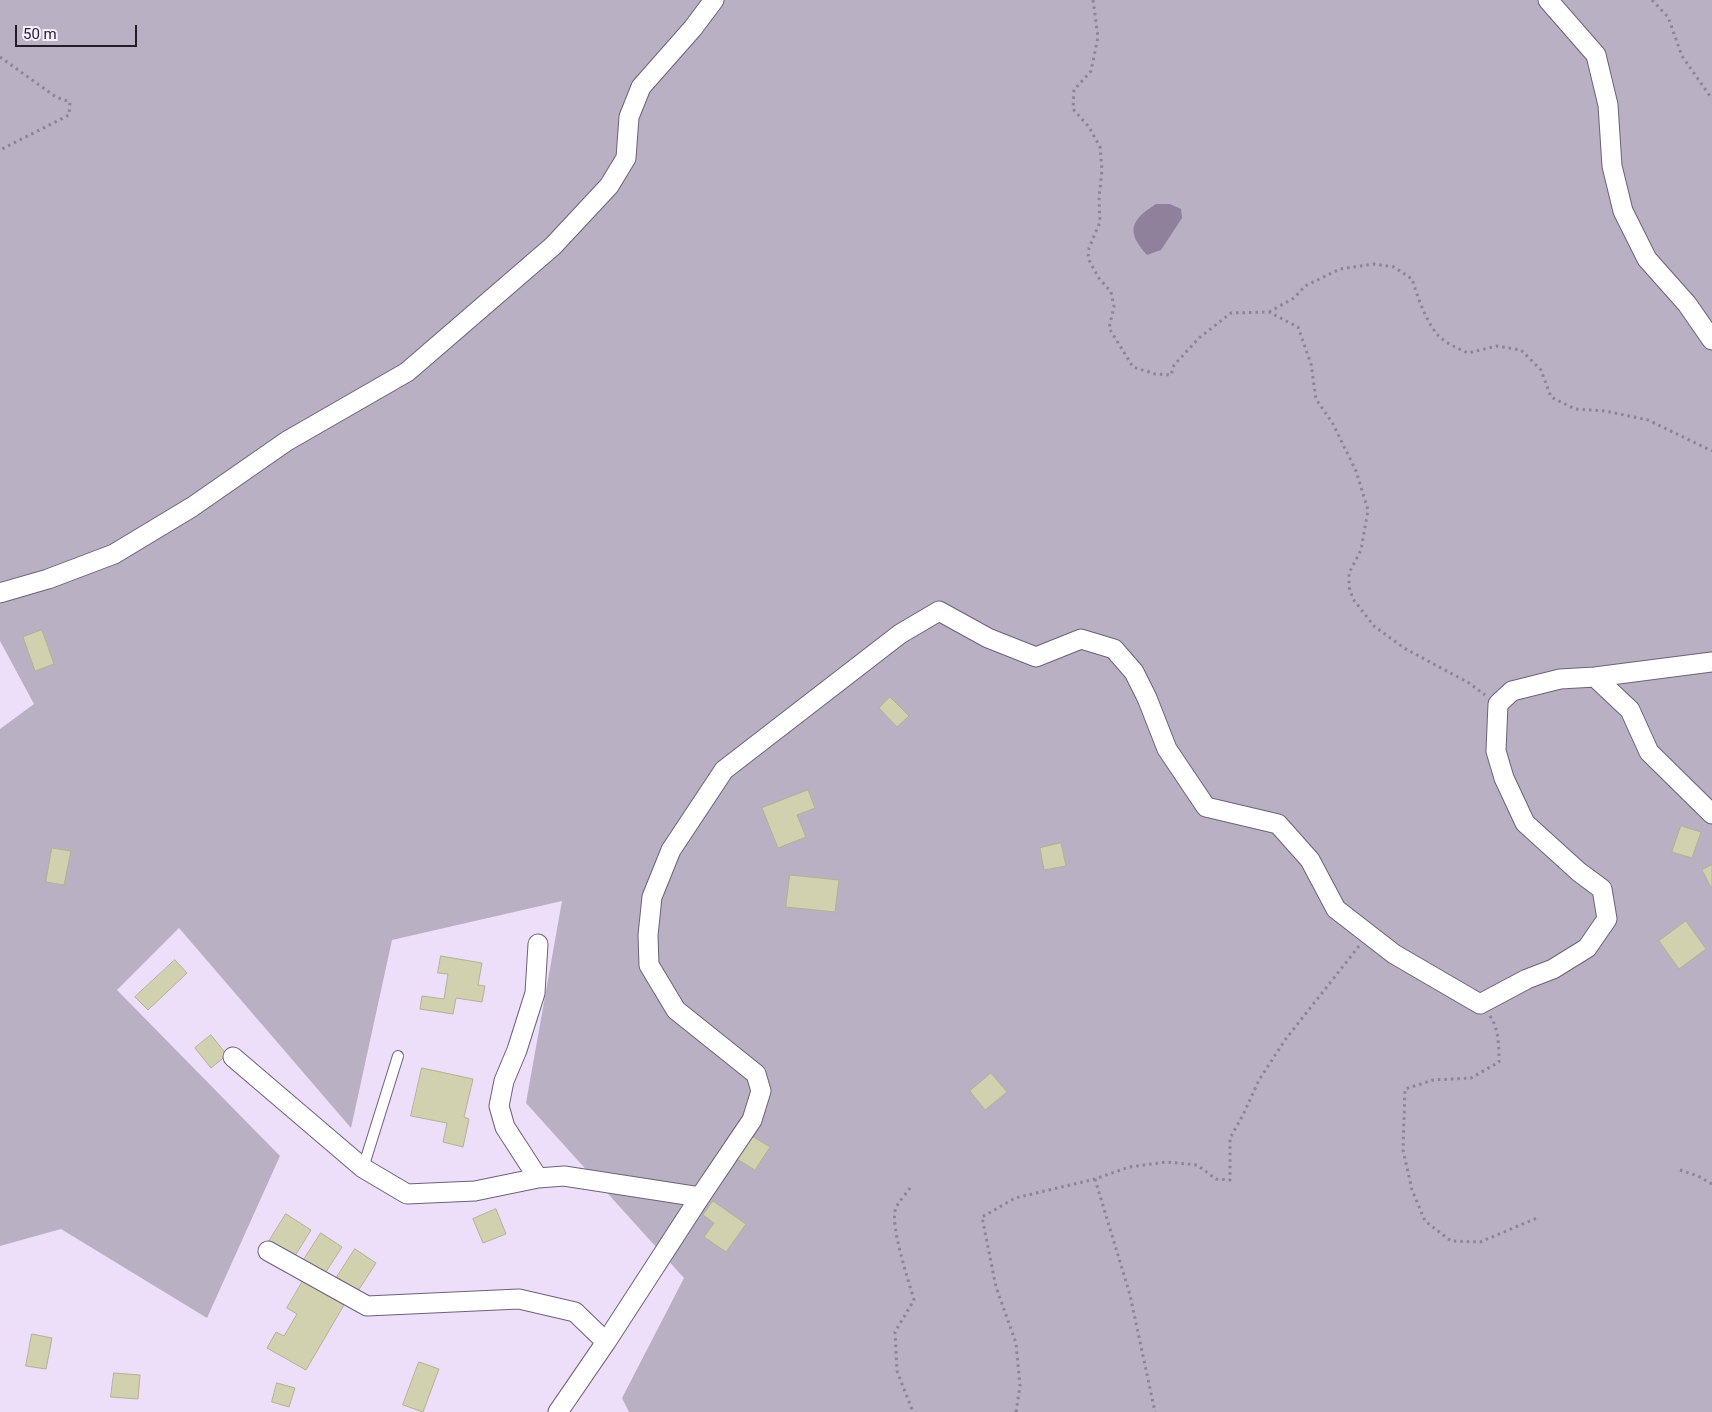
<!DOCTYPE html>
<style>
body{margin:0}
#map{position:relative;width:1712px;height:1412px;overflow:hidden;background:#eddefa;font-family:Roboto,sans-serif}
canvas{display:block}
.scale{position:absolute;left:15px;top:25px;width:122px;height:22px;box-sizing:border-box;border:2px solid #221d27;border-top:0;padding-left:6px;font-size:15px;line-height:18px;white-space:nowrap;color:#221d27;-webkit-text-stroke:4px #f7eeff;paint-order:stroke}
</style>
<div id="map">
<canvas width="1712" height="1412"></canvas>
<div class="scale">50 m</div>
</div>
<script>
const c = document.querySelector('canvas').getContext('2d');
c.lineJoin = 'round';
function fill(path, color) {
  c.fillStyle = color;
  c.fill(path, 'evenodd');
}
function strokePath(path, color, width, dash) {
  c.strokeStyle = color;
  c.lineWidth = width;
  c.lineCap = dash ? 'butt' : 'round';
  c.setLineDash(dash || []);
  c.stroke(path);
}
fill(new Path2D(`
 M0,0h1712v1412h-1083l-7,-14 62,-120 -158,-175 36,-202 -170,39 -41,188 -172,-200 -62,62 163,166 -73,162 -146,-89 -61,17v-517l34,-25 -34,-63z`), '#bab0c3');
fill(new Path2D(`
 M1156,204h14l11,5 1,9 -21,32 -14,5c-22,-24 -16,-35 9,-51z`), '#8f809c');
const building = new Path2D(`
 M42,630l12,34 -19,7 -12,-34z
 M890,697l19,19 -12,11 -18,-19z
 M808,790l7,18 -18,7 9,22 -28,11 -16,-40z
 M1681,826l20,6 -9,26 -20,-6z
 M1061,843l5,23 -22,4 -4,-22z
 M52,848l19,3 -7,34 -18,-3z
 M1712,865v24l-10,-19z
 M790,875l49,5 -4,32 -49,-5z
 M1686,921l20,28 -27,20 -20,-28z
 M441,956l41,7 -4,22 7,1 -3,16 -26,-4 -3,16 -33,-5 2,-13 22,3 4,-25 -10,-1z
 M175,960l12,13 -39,37 -13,-13z
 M211,1035l16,20 -16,13 -16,-20z
 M422,1068l51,11 -9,38 5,2 -6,28 -20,-5 4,-19 -36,-7z
 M991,1073l16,19 -22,18 -15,-19z
 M747,1133l23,14 -15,23 -23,-14z
 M713,1201l33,23 -20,28 -22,-15 10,-14 -11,-8z
 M496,1209l10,25 -23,9 -10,-24z
 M286,1214l25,16 -18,29 -25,-16z
 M321,1233l21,14 -18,28 -21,-14z
 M355,1249l21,14 -18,28 -21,-14z
 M303,1281l41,24 -38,65 -39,-22 9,-16 8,4 13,-22 -10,-6z
 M32,1334l20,4 -6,31 -20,-3z
 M419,1362l20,7 -16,43 -20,-7z
 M114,1373l26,2 -2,24 -27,-2z
 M277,1383l18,5 -6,19 -17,-5z`);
fill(building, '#d1d1b0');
strokePath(building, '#b1b294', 1);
const service = new Path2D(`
 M363,1168l35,-112`);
const minor = new Path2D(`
 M1548,0l48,55 12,50 4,61 11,45 24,48 40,45 25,36
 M0,593l48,-14 66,-25 78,-47 95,-66 120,-69 146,-126 56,-60 17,-28 3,-41 12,-30 52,-59 21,-28
 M1595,677l35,33 19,42 63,62
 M538,944l-3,49 -18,57 -13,31 -5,25 6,21 33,51
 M233,1057l130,111 44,26 68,-3 63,-13 26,-2 136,21
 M268,1251l99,55 152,-7 56,13 31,30
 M558,1412l48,-70 94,-145 52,-77 9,-29 -5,-17 -80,-64 -27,-45 -1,-30 4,-38 19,-47 53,-80 176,-136 39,-23 49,27 48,19 45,-18 33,10 20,23 13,26 20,51 39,58 72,17 32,36 26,49 58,45 86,50 47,-25 26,-10 34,-21 20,-29 -5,-30 -23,-17 -54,-49 -21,-45 -8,-27 2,-47 14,-13 48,-12 35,-2 117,-15`);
strokePath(service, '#6e6179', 12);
strokePath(minor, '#6e6179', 21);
strokePath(new Path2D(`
 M1093,0l5,37 -7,34 -17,19 -1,19 16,18 11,20 2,23 -3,27 1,25 -11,26 -1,10 10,19 13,15 3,15 -5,21 24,39 22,7 16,1 3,-10 25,-27 32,-25 38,-1 29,15 13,37 5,35 17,25 23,47 12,39 -7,40 -12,23v14l4,12 21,27 30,22 65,35 16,12
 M1652,0l16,17 14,39 30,43
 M0,57l56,40 14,5 -1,13 -69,35
 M1269,312l25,-14 11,-12 35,-17 34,-5 20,3 18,12c6,19 13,40 25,55 8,9 20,14 31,19l29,-7 24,4 20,20 10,27 24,12 30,2 43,9 64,31
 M1490,1016c9,13 9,31 9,46l-28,16 -38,2 -28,9 -2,61 9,40 13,31 26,20 29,1 57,-24
 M1680,1170l18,6 14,8
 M1095,1179l35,116 25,117
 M910,1188c-4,6 -11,13 -14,20 -7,15 13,74 18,92l-19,32 2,39 16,41
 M1016,1412l4,-26 -4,-43 -20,-56 -14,-70 33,-19 80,-19 34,-12 37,-5 31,3 19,14 14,1v-42l13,-23 16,-35 26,-40 74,-94`), '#8e8498', 3, [2.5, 4]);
strokePath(service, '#fff', 10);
strokePath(minor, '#fff', 19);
</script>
